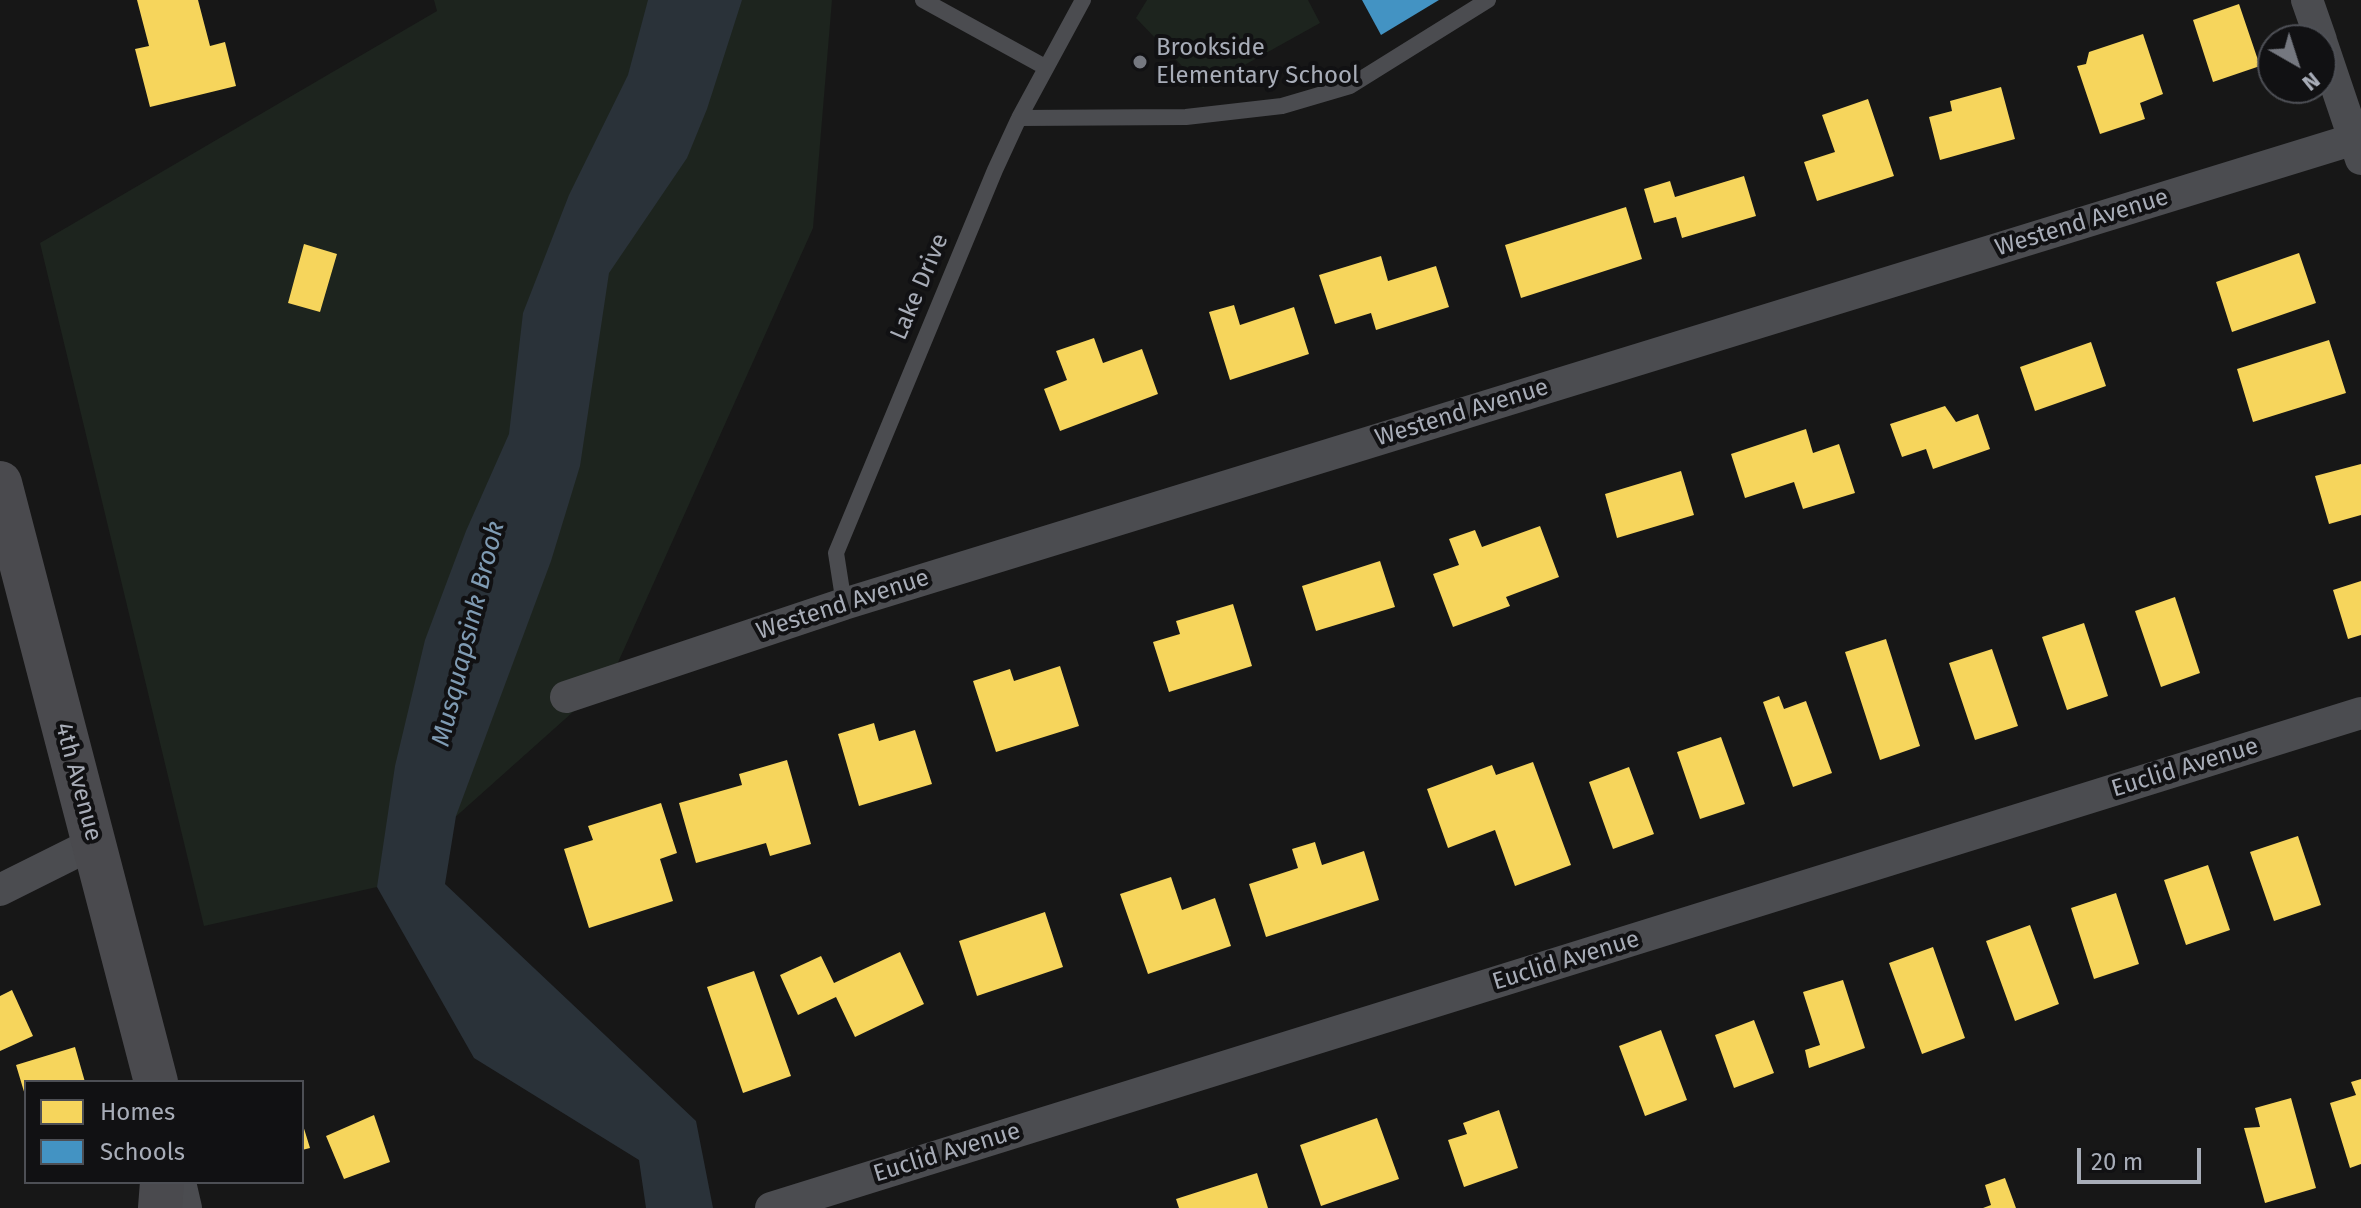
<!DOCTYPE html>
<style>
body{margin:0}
#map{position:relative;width:2361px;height:1208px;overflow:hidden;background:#171717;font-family:"Fira Sans",sans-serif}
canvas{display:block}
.legend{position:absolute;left:24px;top:1080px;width:280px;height:104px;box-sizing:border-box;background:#111113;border:2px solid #4d4f55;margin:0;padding:10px 14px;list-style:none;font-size:24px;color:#a8adb8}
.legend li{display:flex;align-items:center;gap:16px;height:40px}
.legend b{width:40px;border:2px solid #4d4f55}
.north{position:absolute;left:2257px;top:24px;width:80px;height:80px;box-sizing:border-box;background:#111113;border:2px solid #4d4f55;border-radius:50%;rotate:141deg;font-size:22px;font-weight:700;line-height:32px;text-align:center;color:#a8adb8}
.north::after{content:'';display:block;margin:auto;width:28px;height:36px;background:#757880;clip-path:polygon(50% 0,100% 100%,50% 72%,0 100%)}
.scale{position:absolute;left:2077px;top:1148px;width:124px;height:36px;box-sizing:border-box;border:4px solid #a8adb8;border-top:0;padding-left:10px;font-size:24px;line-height:28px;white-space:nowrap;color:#a8adb8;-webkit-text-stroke:6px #111113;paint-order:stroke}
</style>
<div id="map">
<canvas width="2361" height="1208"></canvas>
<ul class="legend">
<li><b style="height:22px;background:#f6d55c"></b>Homes</li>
<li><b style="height:22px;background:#4393c3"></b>Schools</li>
</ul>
<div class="north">N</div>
<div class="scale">20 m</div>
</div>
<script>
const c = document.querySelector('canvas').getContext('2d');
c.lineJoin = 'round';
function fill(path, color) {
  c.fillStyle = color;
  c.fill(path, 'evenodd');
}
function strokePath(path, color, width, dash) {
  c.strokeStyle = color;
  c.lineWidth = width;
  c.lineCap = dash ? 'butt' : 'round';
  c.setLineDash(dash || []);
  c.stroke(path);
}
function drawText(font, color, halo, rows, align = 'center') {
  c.font = font + ' "Fira Sans",sans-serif';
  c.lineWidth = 8;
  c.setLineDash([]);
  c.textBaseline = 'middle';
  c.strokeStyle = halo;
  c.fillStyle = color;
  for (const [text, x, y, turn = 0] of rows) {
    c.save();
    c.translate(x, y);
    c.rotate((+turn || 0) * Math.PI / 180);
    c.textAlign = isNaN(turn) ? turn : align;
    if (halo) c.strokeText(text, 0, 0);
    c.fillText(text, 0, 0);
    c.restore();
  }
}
fill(new Path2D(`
 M434,0h398l-19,228 -202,450 -234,209 -173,39 -164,-683 397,-232z
 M1147,0h161l12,23 -117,65 -67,-70z`), '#1d241e');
fill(new Path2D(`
 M648,0h94l-35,109 -20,49 -78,115 -29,193 -29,95 -95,255 -11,68 251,237 17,87h-67l-7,-48 -165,-102 -97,-171 18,-121 30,-126 41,-109 43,-97 14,-121 46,-118 59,-120z`), '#2a3239');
fill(new Path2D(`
 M137,0h61l12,46 15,-4 11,44 -86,21 -15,-58 14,-3z
 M2239,4l21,62 -47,16 -20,-62z
 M2143,34l20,60 -23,9 5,16 -45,15 -23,-68 9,-2 3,-12z
 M2001,87l14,52 -75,21 -11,-43 23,-6 -2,-10z
 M1868,99l26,77 -77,25 -13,-39 31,-10 -13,-37z
 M1744,176l12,40 -74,22 -6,-21 -22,6 -10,-34 26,-8 5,16z
 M1626,207l16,52 -121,39 -16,-53z
 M304,244l33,10 -17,58 -32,-9z
 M2299,253l17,50 -84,29 -16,-50z
 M1381,256l7,25 48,-15 13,41 -73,23 -5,-17 -36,11 -16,-49z
 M1234,305l6,20 54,-18 15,47 -79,26 -21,-68z
 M1094,338l9,25 39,-14 16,45 -98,37 -16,-42 23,-9 -11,-29z
 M2329,340l17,53 -93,29 -16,-53z
 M2091,342l15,44 -71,25 -15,-44z
 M1945,406l11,16 22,-8 12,35 -57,20 -7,-20 -24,8 -12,-33z
 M1806,429l7,24 26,-9 16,49 -52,16 -9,-27 -49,16 -14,-44z
 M2361,464v51l-32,9 -14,-48z
 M1681,471l13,44 -77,23 -12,-44z
 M1540,526l19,51 -53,20 4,9 -57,21 -20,-53 26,-9 -10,-26 26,-9 7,17z
 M1380,561l15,46 -79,24 -14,-45z
 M2361,581v54l-13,4 -15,-49z
 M2175,597l25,76 -39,14 -26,-76z
 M1233,604l19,62 -83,26 -16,-50 27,-8 -4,-13z
 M2084,623l24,73 -41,14 -25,-73z
 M1886,639l34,107 -40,14 -35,-108z
 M1992,649l26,77 -43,14 -26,-77z
 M1060,666l19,60 -83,26 -23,-71 37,-12 4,12z
 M1779,696l5,13 22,-8 26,72 -39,14 -30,-85z
 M874,723l5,18 36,-11 17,54 -73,22 -21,-72z
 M1721,737l24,67 -45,15 -23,-67z
 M787,760l24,84 -41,12 -4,-13 -70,20 -17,-60 63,-18 -3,-11z
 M1533,762l38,103 -56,21 -20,-56 -47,18 -21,-59 65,-24 4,10z
 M1629,767l25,67 -41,15 -24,-67z
 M661,803l16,50 -17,6 13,42 -84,27 -25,-79 29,-9 -5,-14z
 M2298,836l23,69 -47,16 -24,-69z
 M1315,842l7,23 42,-14 15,49 -113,37 -17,-53 49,-16 -6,-19z
 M2208,865l22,65 -44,15 -22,-65z
 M1171,877l11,33 33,-12 16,48 -83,28 -28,-80z
 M2116,893l23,71 -45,15 -23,-71z
 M1045,912l18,55 -86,29 -18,-55z
 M2030,925l29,79 -44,17 -29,-80z
 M1933,947l32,91 -43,16 -33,-91z
 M900,952l24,52 -69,33 -19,-40 -38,18 -18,-40 41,-19 13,27z
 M754,971l37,105 -48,17 -36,-106z
 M1843,980l22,68 -56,20 -4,-18 15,-5 -17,-53z
 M12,990l21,46 -33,15v-55z
 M1754,1020l20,53 -40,15 -19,-53z
 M1661,1030l26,70 -42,16 -26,-70z
 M75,1047l10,35h-59l-1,13 -9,-30z
 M2361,1079v85l-11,4 -20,-65 26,-8 -5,-13z
 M2291,1098l25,90 -51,15 -21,-75 16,-1 -5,-19z
 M1499,1110l19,58 -54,19 -16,-47 19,-6 -4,-11z
 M374,1115l16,47 -46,17 -18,-43z
 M1377,1118l22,61 -78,27 -21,-61z
 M302,1122l8,26 -8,2z
 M1257,1173l11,35h-89l-3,-9z
 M2005,1178l11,30h-33l8,-3 -6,-20z`), '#f6d55c');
fill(new Path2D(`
 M1362,0h77l-58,35z`), '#4393c3');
strokePath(new Path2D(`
 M923,0l122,67
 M1019,118l167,-1 96,-11 68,-20 138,-86
 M844,604l-8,-51 159,-383 24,-52 64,-118`), '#4b4c50', 16);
strokePath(new Path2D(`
 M2307,0l14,40
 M2321,41l40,118
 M566,697l278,-93 1517,-467
 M0,890l94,-47
 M180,1182l6,26
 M771,1208l1590,-495`), '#4b4c50', 32);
strokePath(new Path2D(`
 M0,483l156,599
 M160,1208l2,-26`), '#4a4a4e', 44);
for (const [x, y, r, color] of [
 [1140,62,8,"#757880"]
]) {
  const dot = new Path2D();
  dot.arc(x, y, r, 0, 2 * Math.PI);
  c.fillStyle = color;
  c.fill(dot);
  strokePath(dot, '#111113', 3);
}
drawText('24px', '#a8adb8', '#111113', [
 ["Brookside",1156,48],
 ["Elementary School",1156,76]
], 'left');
drawText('24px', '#a8adb8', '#111113', [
 ["Westend Avenue",2082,223,-17],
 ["Lake Drive",920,287,-67],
 ["Westend Avenue",1462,413,-17],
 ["Westend Avenue",843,605,-18],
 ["Euclid Avenue",2185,768,-17],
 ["4th Avenue",78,782,75],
 ["Euclid Avenue",1566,961,-17],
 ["Euclid Avenue",947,1153,-17]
]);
drawText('italic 26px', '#7f9bb3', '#111113', [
 ["Musquapsink Brook",469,634,-76]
]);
</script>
